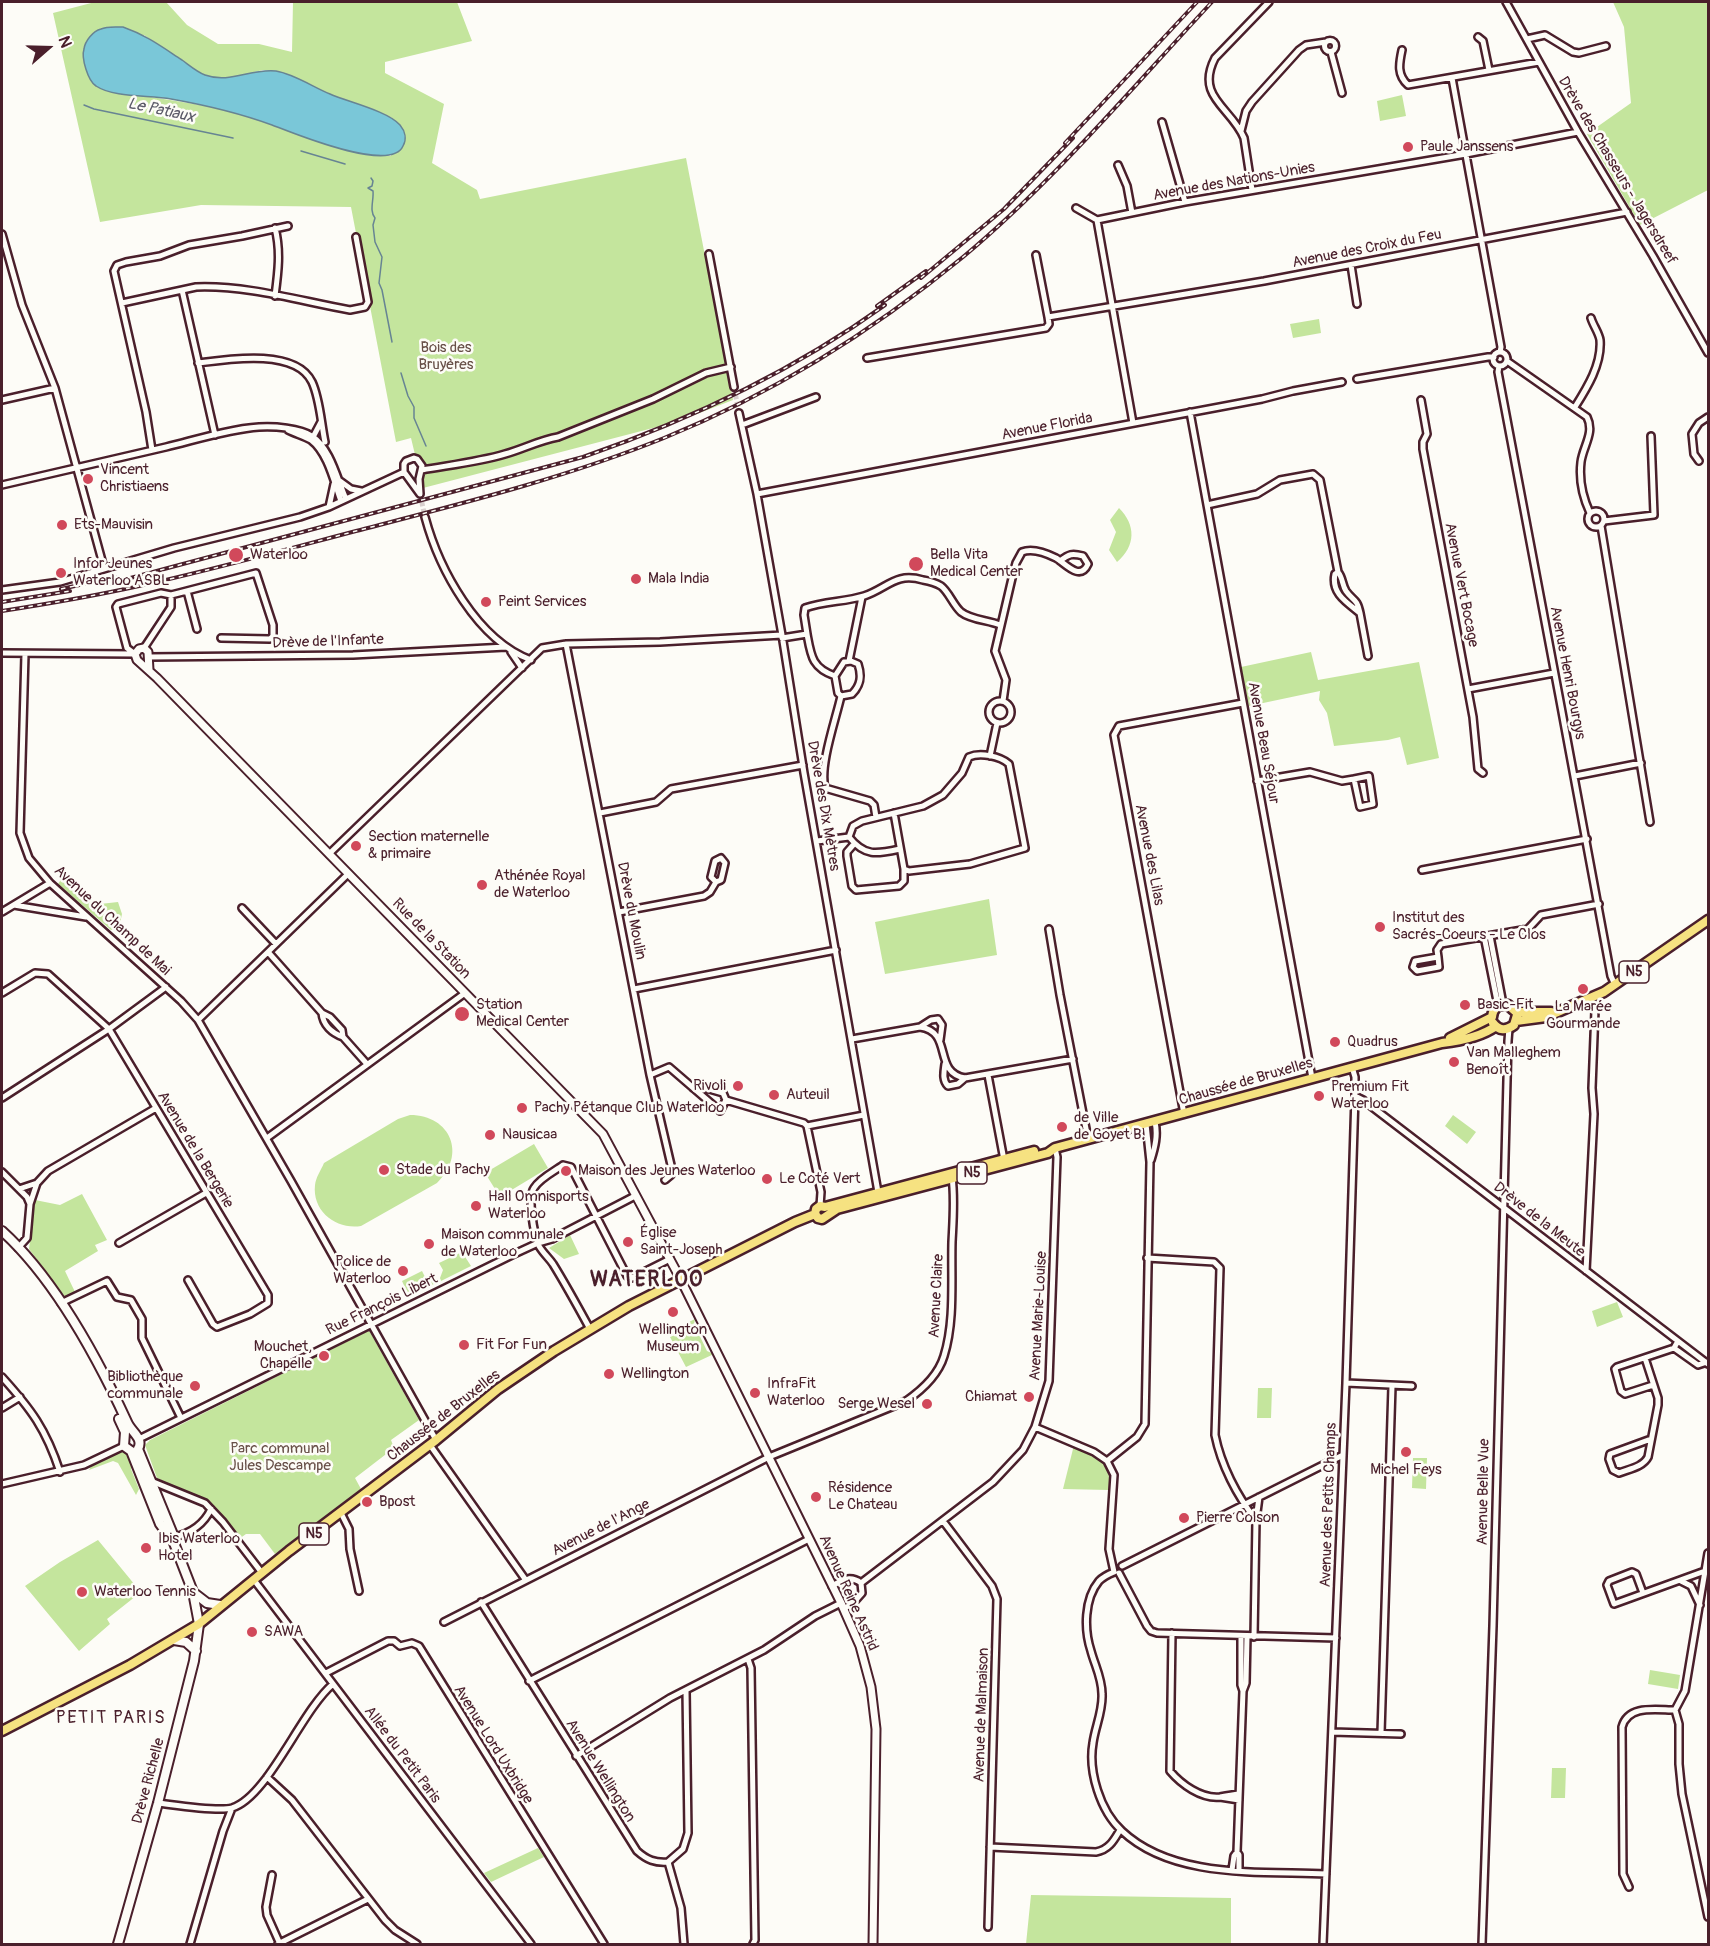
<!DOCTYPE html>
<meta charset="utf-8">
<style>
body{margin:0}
#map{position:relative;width:1710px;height:1946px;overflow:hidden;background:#fdfcf7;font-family:Pangolin,sans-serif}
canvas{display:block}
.frame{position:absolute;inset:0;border:3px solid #4a1f2b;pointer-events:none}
.north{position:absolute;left:18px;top:18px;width:60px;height:60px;-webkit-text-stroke:4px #fdfcf7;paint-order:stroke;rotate:70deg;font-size:16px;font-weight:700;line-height:24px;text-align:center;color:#4a1f2b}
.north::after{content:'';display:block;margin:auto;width:21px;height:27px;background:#4a1f2b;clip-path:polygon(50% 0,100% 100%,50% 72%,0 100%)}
</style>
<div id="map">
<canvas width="1710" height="1946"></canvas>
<div class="frame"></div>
<div class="north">N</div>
</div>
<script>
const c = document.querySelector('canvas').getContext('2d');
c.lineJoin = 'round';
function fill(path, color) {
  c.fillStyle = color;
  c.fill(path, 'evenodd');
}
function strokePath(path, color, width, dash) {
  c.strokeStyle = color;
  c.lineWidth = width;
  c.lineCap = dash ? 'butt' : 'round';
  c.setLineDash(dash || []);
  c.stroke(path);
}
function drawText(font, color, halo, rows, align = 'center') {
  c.font = font + ' Pangolin,sans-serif';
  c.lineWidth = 5;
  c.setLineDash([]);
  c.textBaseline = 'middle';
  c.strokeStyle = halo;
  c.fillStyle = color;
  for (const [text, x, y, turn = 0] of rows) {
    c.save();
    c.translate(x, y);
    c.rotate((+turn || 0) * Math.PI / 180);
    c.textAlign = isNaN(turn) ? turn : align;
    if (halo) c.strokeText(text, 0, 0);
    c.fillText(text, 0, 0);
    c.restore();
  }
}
fill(new Path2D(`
 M95,2h71l21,23 31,19h41l33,8 1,-50h164l15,39 -87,21v11l59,31 -12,59 45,27 3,9 206,-41 47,242 -57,22 -253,66 -12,-50 -15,4 -45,-235 -150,-2 -101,17 -47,-209zM144,35l59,40 23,4 37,-9 15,1 53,24 61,23 -1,38c-58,0 -97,-28 -149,-42 -45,-11 -90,-17 -136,-23z
 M1613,2h95v188l-68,35 -53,-91 44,-31 -7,-76z
 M1402,95l4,21 -26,5 -3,-20z
 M1319,319l2,14 -28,5 -3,-14z
 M1119,508c17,17 17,38 -2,54l-8,-12 7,-18 -6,-12z
 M1311,652l7,28 101,-18 20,96 -32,7 -7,-28 -12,3 -54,6 -7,-33 -8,-13 1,-9 -71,15 -8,-39z
 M62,878l8,10h8v6l22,10 18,-2 4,12 -3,14 -8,2 -53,-46z
 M989,899l8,56 -112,19 -10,-52z
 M410,1115c41,0 57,40 27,68l-76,43c-24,4 -49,-14 -46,-41 1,-8 6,-15 9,-22l74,-44z
 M1453,1115l23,17 -9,12 -22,-18z
 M534,1144l14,24 -48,29 -15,-24z
 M82,1194l25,46 -12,5 3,6 -33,20 10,21 -10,5 -36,-48 6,-49 25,5z
 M570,1235l9,19 -15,5 -15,-11z
 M462,1252l9,14 -30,15 -1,-3 3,-8 -4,-7z
 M422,1271l4,8 9,2 1,2 -27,13 -7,-15z
 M1617,1302l6,15 -26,10 -5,-16z
 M695,1319l-1,5 13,27 7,3 -28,13 -16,-30 21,-10 -2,-5z
 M368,1331l2,1 49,88 -28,20 3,8 -39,30 6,11 -86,65 -15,-20h-14l-7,5 -31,-35 -51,-26 -12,-33 5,-5z
 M1258,1388h14l-1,30h-14z
 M1074,1445c24,11 38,15 35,45l-46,-1z
 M121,1452c10,2 11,5 12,15l-2,2 8,20 -3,6 -18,-32 -5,-2 -24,9 3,-6z
 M1413,1458h14l-1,31 -14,-1z
 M98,1540l37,45 -5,4 6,7 -29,23 3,5 -31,27 -54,-65 35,-24z
 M1650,1670l30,5 -2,14 -30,-5z
 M1552,1768h14l-1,30h-14z
 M538,1848l6,9 -53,25 -7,-9z
 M1031,1895l200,3v46h-205z`), '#c4e59d');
const water = new Path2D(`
 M123,27c23,8 39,20 59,33 7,5 15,12 23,15 25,9 46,-7 71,-4 18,3 37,16 54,23 18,8 58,17 70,31 5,6 7,14 3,21 -12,28 -110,-13 -131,-21 -33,-12 -67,-20 -101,-26 -22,-4 -57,-1 -75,-13 -8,-5 -15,-28 -12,-37 1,-8 9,-18 17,-20 6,-3 15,-2 22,-2z`);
fill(water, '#7ac7d8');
strokePath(water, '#678493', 1.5);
strokePath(new Path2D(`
 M84,105l10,4 139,29
 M301,151l44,13
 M371,178l2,3 -1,5 -4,2 5,3c1,9 -4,20 2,27l-2,7 2,17 7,15 -3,26 3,7 10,52
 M401,373l7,23 6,11v11l12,28`), '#678493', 1.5);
strokePath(new Path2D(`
 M734,387l5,26
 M420,494l5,23`), '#d9d0ce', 5, [5, 2.5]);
const minor = new Path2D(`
 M1506,2l72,130 75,124 55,97
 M1478,37l5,4 6,29
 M1527,39l18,-4 28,17 6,1 27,-7
 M1324.5 46a5.5 5.5 0 1 1 11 0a5.5 5.5 0 1 1-11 0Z
 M1402,50c-3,14 -5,25 6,35l131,-23
 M1331,52l11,41
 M1452,78l49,269 -1,5
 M1162,122l23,80
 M1241,131l5,-20 6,-9 47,-52 7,-5 20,-3
 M1118,165l9,21 5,27
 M1252,190l-8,-52c-13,-31 -49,-41 -29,-80l54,-56
 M1076,208l21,12
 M2,234l20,71 33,83 49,180
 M709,254l25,133
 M1036,255l12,62
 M1351,265l6,39
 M182,290l33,145
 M275,296c3,-23 6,-45 0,-68
 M122,303l74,-16c52,-2 104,14 154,23l15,-3 3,-5 -12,-65
 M1493 359a7 7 0 1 1 14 0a7 7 0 1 1-14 0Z
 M867,358l179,-30 3,-4 -1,-7 216,-36 363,-69
 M1507,361l80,56c8,16 -4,29 -6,45 -2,17 2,36 9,51
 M198,363c30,-4 98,-15 114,19 8,17 9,41 13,60
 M1499,366l-1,6c37,202 77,402 113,604l4,9
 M1357,379l131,-22h6
 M2,400l53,-12
 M1421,400l6,34 -4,8v7l50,268 5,52 5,4
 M1575,407c12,-19 27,-43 25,-67 -1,-7 -7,-15 -9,-22
 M1190,412l122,666
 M739,413l18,81 25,141 22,138 74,419
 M1133,423l-36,-203 88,-18 281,-48 112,-22
 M742,425l74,-28
 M288,430c8,4 16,6 23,10 17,13 23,42 30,61
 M312,439l9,-17
 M152,450l-6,-38 -32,-141 3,-6 9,-3 34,-6 29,-11 53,-9 46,-10
 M414,458l3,1 5,7 -3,13 1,15 -16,-22v-8l2,-3z
 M1699,461l-5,-7 -2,-20 7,-11 9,-6
 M422,470c28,-5 56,-8 83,-16 18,-5 35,-14 53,-17l95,-38 53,-26 25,-6
 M340,481l11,8 10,2
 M2,485c54,-12 109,-25 164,-38 29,-7 63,-18 93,-20 15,-1 41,1 53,9 19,13 25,43 34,63
 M757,494l505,-95 31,-8 49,-9
 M1207,505l50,-11 23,-14 33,-6 7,6 18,92c5,6 4,13 8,19 7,10 11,7 14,22 -14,-11 -29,-20 -25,-39l3,-2
 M329,507l5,-23
 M1588 519a8 8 0 1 1 16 0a8 8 0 1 1-16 0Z
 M425,517c14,52 52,123 106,143
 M1604,521l50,-6 -3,-79
 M1601,526l49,296
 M2,590l58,-8 114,-34 126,-31 29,-10 75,-35
 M187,591l10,38
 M1360,613l8,43
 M807,634c4,22 5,34 28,42l9,-14 7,-1 7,3c4,12 3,21 -6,30l-11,2 -3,-3 -3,-17
 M782,638l25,-4 -3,-19 1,-7c19,-7 40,-6 59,-12 24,-8 31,-24 59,-16 6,1 13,3 18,6 8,6 12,19 20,26 10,8 27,8 39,13
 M566,644l84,431 21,90v10l-6,5
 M144,648l27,-41v-12
 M511,652l11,16
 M2,653l133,1
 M25,654l-5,179 9,25 21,25 131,118 17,19 93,161 145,259
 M135,654l-8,-6 -11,-41 2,-3 43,-11 10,2 8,-2 77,-20 17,52v11l-3,3 -49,-1
 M149,657l204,-2 153,-8
 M849,661l13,-64
 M1468,689l86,-16
 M841,696c-5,23 -22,70 -16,92l45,13 4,4 2,12
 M989 712a11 11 0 1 1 22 0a11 11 0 1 1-22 0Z
 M1003,701l3,-21 -11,-29 18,-77 3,-11 6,-11c10,-4 24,1 34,6 9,5 24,24 32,6l-5,-8c-11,-3 -14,-2 -23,5
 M990,756l7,-33
 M1369,776l4,28 -13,3 -6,-28z
 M1575,776l66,-13
 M1257,781l53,-9 32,9 12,-2
 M600,813l56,-11 15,-13 132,-24
 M849,837c16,20 28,17 51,12
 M817,841l32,-4 4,-11 9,-5 61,-15 20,-11 19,-22 7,-16c11,-5 31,-1 40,7l16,84 -55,16 -61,7 -5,-2 -10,-56
 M854,844l-7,8v4l5,30 4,4 43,-4 5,-5v-12
 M329,854l213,-206 24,-4 94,-2 122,-7
 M1422,870l165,-31
 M14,905l72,12
 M242,908l34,36
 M2,912l48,-29
 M619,912l85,-16 6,-4 6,-10 5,-2 4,-17 -4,-5 -6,3 -4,16 5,5
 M1049,929l11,66 28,144
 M1484,936l14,70
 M1490,936l13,68
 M268,952l54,61 8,4 12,13 1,7 24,27
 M1438,957l1,10 -22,4 -4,-4 2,-6 23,-4 -1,-7 4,-6 87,-15 13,-14 58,-11
 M634,989l202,-39
 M2,993l33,-20 13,1 61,55 159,266v8l-18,11 -33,13 -4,-3 -25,-44
 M322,1013c1,12 10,20 21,24
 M198,1020l150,-146
 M920,1027l11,-7 7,-1 4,6 -2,15
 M852,1039l68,-12c34,5 12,45 45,51l108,-19
 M945,1064c-1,8 -3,16 3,22l10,-2 7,-6
 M650,1075l19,-8 51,44 6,-11
 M988,1075l16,85
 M693,1088l6,-2 24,7 3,7
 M1355,1096l8,4 345,264
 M2,1098l107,-69 57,-42
 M726,1100l78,23 3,3 14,66 -1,14
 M1184,1114l-70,-379 5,-9 124,-23
 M807,1126l57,-11
 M267,1138l198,-145
 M1151,1160c4,-13 7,-25 4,-38
 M2,1172l25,25 3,7
 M19,1189l18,-6 11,-12 108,-63
 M119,1243l87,-50
 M18,1248l9,-10 3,-34 7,-21
 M1147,1258l67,4 6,6 -5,167c6,30 22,61 41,85
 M1586,1271l8,-157 -2,-26 3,-78 -4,-11
 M61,1303l46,-22 10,16 14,3 11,19v19l39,80
 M590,1329c-12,-22 -24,-44 -37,-65 -4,-6 -10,-11 -14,-18 -5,-12 -12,-48 -5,-58 6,-10 21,-17 29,-23l8,2 56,109 5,2 38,-19
 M1674,1348l24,17 9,-3
 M1645,1358l13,40v7l-10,52c-5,10 -19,12 -29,16l-6,-3 -4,-11 1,-5 41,-15
 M2,1377c29,32 44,52 58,95
 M1346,1383l66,3
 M1653,1385l-28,9 -4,-3 -6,-22 2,-2 57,-19 4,-7
 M2,1408l18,-11
 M1035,1427l59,25 13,9 7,14 -5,74 5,23
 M139,1439l373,-184 26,-12 14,-4 83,-43
 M430,1445l95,134
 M1107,1461l30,-24 8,-13 5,-262 -4,-38
 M151,1481l54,22 18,19 39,51
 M2,1484l82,-19 40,-19
 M341,1513l8,16 1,20 9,42
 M943,1521l49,65 5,13 -9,328
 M174,1537c17,-4 30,-13 37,-28
 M1708,1553l-23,138 -10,19 4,14v40l3,30 26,123
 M1122,1566l221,-111
 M1114,1572c-5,2 -11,5 -15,9 -15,18 -15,49 -8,70 4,15 11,27 11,43 1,17 -7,33 -9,49 -5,28 7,68 29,88 51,48 138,40 204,43
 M1119,1573l28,53 4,5 6,2 179,5
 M254,1580l277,364
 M1681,1581l10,5 9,19
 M861,1583l132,-101 30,-32 12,-23 14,-46 8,-224 -2,-9
 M832,1586c11,-6 18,-11 29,-3l1,10 -8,9 -10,7
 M1643,1593l-7,-19 -4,-2 -23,9 -2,4 7,19 91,-33
 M481,1602l156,249c10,9 18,12 31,11
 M444,1622l325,-165 137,-56c16,-11 32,-25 38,-45 11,-35 7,-77 8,-114 1,-21 3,-44 0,-65
 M1172,1633l-2,138c11,13 31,28 50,26 6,-1 12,-2 19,-3
 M1254,1637l2,-117 3,-23
 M748,1659l3,9 4,272 -2,4
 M326,1673l62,-32h6l6,5 12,-3 7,3 185,298
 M529,1681l280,-142
 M1243,1691l3,-8 1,-47
 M1332,1732l69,2
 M1381,1733l11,-347
 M576,1756l94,-58 94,-48 51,-34 26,-13
 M267,1777l25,23 93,120 10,10 22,14
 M1220,1797l19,3
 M158,1803c17,2 59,9 74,5 36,-11 69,-97 101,-124
 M990,1847l106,5c13,-2 18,-12 24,-22
 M668,1862l15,-13 5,-16 -2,-143
 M668,1862l13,46 3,36
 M1232,1870l2,-14 3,-4
 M1239,1871v-16l-2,-3 6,-161 -2,-6v-49
 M272,1875l-6,32 1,8 13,29
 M1629,1887l-6,-13 -1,-147c6,-23 35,-17 53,-17
 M190,1944l33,-113 9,-23
 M278,1944l90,-45
 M1323,1944l23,-561 9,-287v-19l-3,-10
 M1482,1944l11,-318 15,-585 1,-13`);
const tertiary = new Path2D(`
 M149,670l-1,-18 -4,-4 -5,1 -4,5 2,6 20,18 446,456 78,146 160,323 19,43 11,41 5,42 -3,215`);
const secondary = new Path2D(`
 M2,1231c53,48 95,126 125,191 4,10 17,16 11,27
 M119,1419l6,13 -1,14 7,5
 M131,1451l29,73 11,15
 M194,1593l13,10 13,2
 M174,1640l12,2 10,9
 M118,1944l40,-141 36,-142 5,-37 -6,-32 -19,-49v-6l-36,-88`);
const primary = new Path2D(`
 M1516,1021l30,-4 58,-25 104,-72
 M1493,1023c6,8 13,8 21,2l3,-10
 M1450,1038l42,-21c1,-10 7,-13 16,-12l8,7h35
 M815,1214l1,-5 4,-3 5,1 209,-56
 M2,1731l128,-66 69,-41 90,-73 147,-111 62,-51 56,-38 75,-45 166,-84 20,-8 3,4 4,1 15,-10 211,-56 7,-5 387,-105c17,-2 39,-6 54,-17`);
strokePath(minor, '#4a1f2b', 10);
strokePath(tertiary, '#4a1f2b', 11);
strokePath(secondary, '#4a1f2b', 12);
strokePath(primary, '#4a1f2b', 13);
strokePath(minor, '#fdfcf7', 5);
strokePath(tertiary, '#fdfcf7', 7);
strokePath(secondary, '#fdfcf7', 8);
strokePath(primary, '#f6e281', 8);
const rail = new Path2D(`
 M1065,143l132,-141
 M921,278l83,-69 69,-71
 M877,306l49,-35
 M108,584l475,-127c107,-37 210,-86 302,-152
 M61,589l55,-12
 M2,602l68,-11
 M2,611c45,-7 92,-15 137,-25 73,-16 145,-36 217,-55 104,-27 209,-53 308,-93 108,-44 209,-107 299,-181 91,-76 168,-168 249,-255`);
strokePath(rail, '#4a1f2b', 4);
strokePath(rail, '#fdfcf7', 1.5, [4.5]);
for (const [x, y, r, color] of [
 [1408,147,6,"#d1495b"],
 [88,479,6,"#d1495b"],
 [62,525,6,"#d1495b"],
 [236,555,8,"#d1495b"],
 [916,564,8,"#d1495b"],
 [61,573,6,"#d1495b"],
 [636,579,6,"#d1495b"],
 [486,602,6,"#d1495b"],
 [356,846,6,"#d1495b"],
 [482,885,6,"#d1495b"],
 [1380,927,6,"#d1495b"],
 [1583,989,6,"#d1495b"],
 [1465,1005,6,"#d1495b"],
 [462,1014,8,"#d1495b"],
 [1335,1042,6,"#d1495b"],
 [1454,1062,6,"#d1495b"],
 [738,1086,6,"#d1495b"],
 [774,1095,6,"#d1495b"],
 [1319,1096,6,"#d1495b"],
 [522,1108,6,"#d1495b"],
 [1062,1127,6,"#d1495b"],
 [490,1135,6,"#d1495b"],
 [384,1170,6,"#d1495b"],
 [566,1171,6,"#d1495b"],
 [767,1179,6,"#d1495b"],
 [476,1206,6,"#d1495b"],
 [628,1242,6,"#d1495b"],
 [429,1244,6,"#d1495b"],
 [403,1271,6,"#d1495b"],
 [673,1312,6,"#d1495b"],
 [464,1345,6,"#d1495b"],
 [324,1356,6,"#d1495b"],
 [609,1374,6,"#d1495b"],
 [195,1386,6,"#d1495b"],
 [755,1393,6,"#d1495b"],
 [1029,1397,6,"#d1495b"],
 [927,1404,6,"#d1495b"],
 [1406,1452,6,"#d1495b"],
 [816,1497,6,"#d1495b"],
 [367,1502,6,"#d1495b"],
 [1184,1518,6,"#d1495b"],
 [146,1548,6,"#d1495b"],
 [82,1592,6,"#d1495b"],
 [252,1632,6,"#d1495b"]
]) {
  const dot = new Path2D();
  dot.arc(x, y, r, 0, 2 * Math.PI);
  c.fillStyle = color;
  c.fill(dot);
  strokePath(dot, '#fdfcf7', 2);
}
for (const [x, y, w] of [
 [1634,972,30],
 [972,1173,30],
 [314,1534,30]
]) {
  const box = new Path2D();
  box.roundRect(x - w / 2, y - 11, w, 22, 4.5);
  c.fillStyle = '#fdfcf7';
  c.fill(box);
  strokePath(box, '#4a1f2b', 1.5);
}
drawText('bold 14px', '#4a1f2b', null, [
 ["N5",1634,972],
 ["N5",972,1173],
 ["N5",314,1534]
]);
drawText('15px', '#4a1f2b', '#fdfcf7', [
 ["Paule Janssens",1420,147],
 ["Vincent",100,470],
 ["Christiaens",100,487],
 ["Ets-Mauvisin",74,525],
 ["Waterloo",250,555],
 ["Bella Vita",930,555],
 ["Medical Center",930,572],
 ["Infor Jeunes",73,564],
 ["Waterloo ASBL",73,581],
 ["Mala India",648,579],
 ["Peint Services",498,602],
 ["Section maternelle",368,837],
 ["& primaire",368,854],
 ["Athénée Royal",494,876],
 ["de Waterloo",494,893],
 ["Institut des",1392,918],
 ["Sacrés-Coeurs - Le Clos",1392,935],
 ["Station",476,1005],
 ["Medical Center",476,1022],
 ["Basic-Fit",1477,1005],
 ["La Marée",1583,1007,"center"],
 ["Gourmande",1583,1024,"center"],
 ["Quadrus",1347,1042],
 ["Van Malleghem",1466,1053],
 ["Benoît",1466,1070],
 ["Rivoli",726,1086,"right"],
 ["Premium Fit",1331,1087],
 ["Waterloo",1331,1104],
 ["Auteuil",786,1095],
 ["Pachy Pétanque Club Waterloo",534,1108],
 ["de Ville",1074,1118],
 ["de Goyet B.",1074,1135],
 ["Nausicaa",502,1135],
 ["Stade du Pachy",396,1170],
 ["Maison des Jeunes Waterloo",578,1171],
 ["Le Coté Vert",779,1179],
 ["Hall Omnisports",488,1197],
 ["Waterloo",488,1214],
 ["Église",640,1233],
 ["Saint-Joseph",640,1250],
 ["Maison communale",441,1235],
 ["de Waterloo",441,1252],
 ["Police de",391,1262,"right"],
 ["Waterloo",391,1279,"right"],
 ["Wellington",673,1330,"center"],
 ["Museum",673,1347,"center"],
 ["Fit For Fun",476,1345],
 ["Mouchet,",312,1347,"right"],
 ["Chapelle",312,1364,"right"],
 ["Wellington",621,1374],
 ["Bibliothèque",183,1377,"right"],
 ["communale",183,1394,"right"],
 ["InfraFit",767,1384],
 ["Waterloo",767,1401],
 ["Chiamat",1017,1397,"right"],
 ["Serge Wesel",915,1404,"right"],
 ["Michel Feys",1406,1470,"center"],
 ["Résidence",828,1488],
 ["Le Chateau",828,1505],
 ["Bpost",379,1502],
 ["Pierre Colson",1196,1518],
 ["Ibis Waterloo",158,1539],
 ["Hotel",158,1556],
 ["Waterloo Tennis",94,1592],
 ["SAWA",264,1632]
], 'left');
drawText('15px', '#4a1f2b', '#fdfcf7', [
 ["Drève des Chasseurs - Jagersdreef",1617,171,59],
 ["Avenue des Nations-Unies",1234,182,-10],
 ["Avenue des Croix du Feu",1367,249,-11],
 ["Avenue Florida",1047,427,-11],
 ["Avenue Vert Bocage",1461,585,79],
 ["Drève de l'Infante",328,642,-2],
 ["Avenue Henri Bourgys",1567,673,79],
 ["Avenue Beau Séjour",1263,743,80],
 ["Drève des Dix Mètres",823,806,80],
 ["Avenue des Lilas",1149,855,79],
 ["Drève du Moulin",631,911,79],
 ["Avenue du Champ de Mai",112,921,43],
 ["Rue de la Station",431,939,46],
 ["Chaussée de Bruxelles",1246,1082,-16],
 ["Avenue de la Bergerie",195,1150,59],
 ["Drève de la Meute",1539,1220,38],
 ["Avenue Claire",937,1296,-87],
 ["Rue François Libert",382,1305,-26],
 ["Avenue Marie-Louise",1039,1316,-87],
 ["Chaussée de Bruxelles",444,1416,-38],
 ["Avenue Belle Vue",1484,1492,-89],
 ["Avenue des Petits Champs",1329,1505,-88],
 ["Avenue de l'Ange",601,1528,-27],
 ["Avenue Reine Astrid",848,1593,66],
 ["Avenue de Malmaison",982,1715,-88],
 ["Avenue Lord Uxbridge",493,1745,58],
 ["Allée du Petit Paris",402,1755,53],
 ["Avenue Wellington",600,1771,58],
 ["Drève Richelle",149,1781,-75]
]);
drawText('15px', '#685048', '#fdfcf7', [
 ["Bois des",446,348],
 ["Bruyères",446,365],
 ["Parc communal",280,1449],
 ["Jules Descampe",280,1466]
]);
drawText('italic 16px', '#5b5a68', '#fdfcf7', [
 ["Le Patiaux",161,111,12]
]);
c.letterSpacing = '1.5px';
drawText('18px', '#4a1f2b', '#fdfcf7', [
 ["PETIT PARIS",111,1718]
]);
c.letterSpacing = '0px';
c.letterSpacing = '1.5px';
drawText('bold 21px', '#4a1f2b', '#fdfcf7', [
 ["WATERLOO",647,1281]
]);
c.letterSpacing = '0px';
</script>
